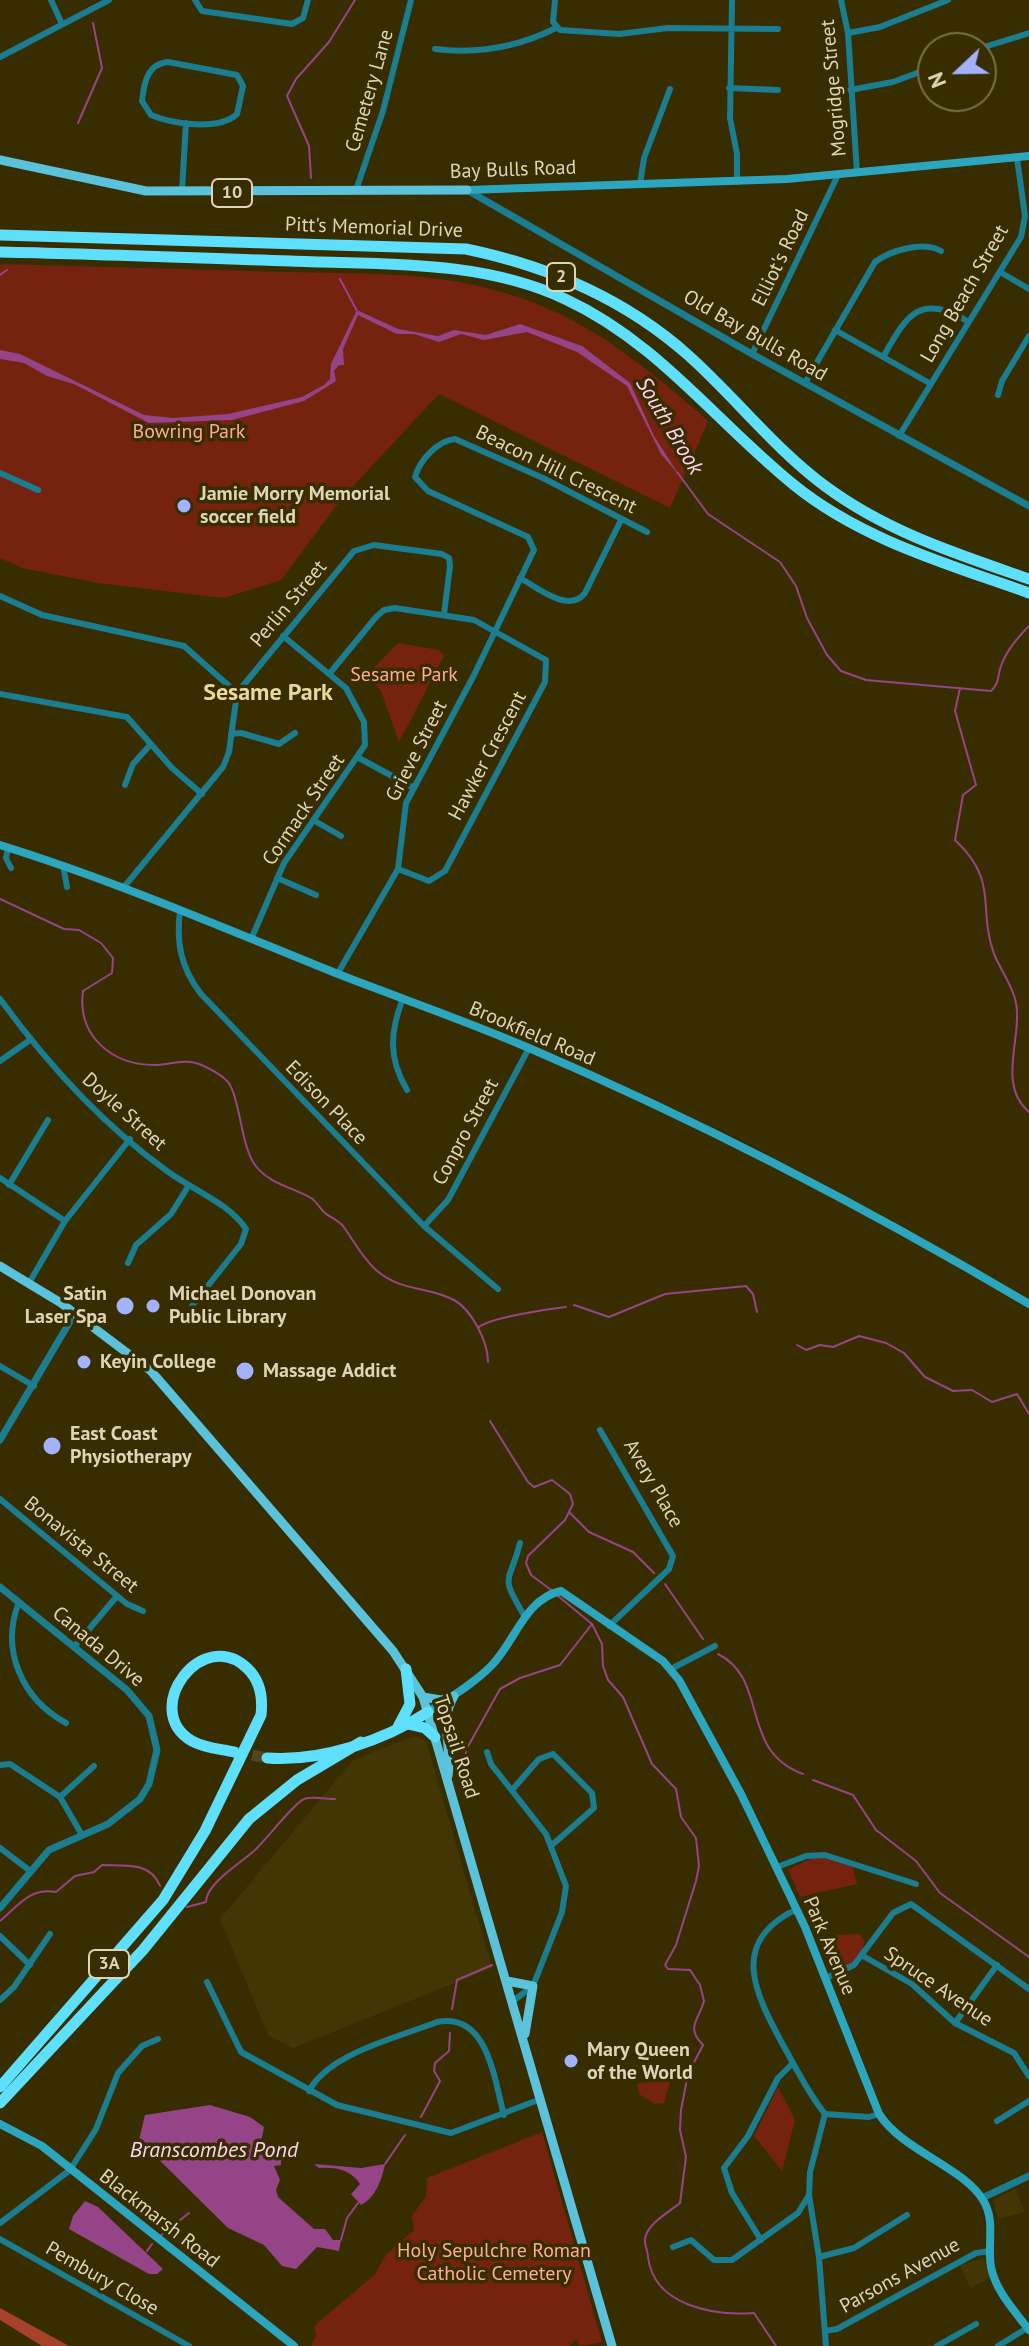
<!DOCTYPE html>
<style>
body{margin:0}
#map{position:relative;width:1029px;height:2346px;overflow:hidden;background:#382d00;font-family:"PT Sans",sans-serif}
canvas{display:block}
.north{position:absolute;left:917px;top:32px;width:80px;height:80px;box-sizing:border-box;background:#382d00;border:2px solid #7a704a;border-radius:50%;rotate:248deg;font-size:22px;font-weight:700;line-height:32px;text-align:center;color:#ddd5b9}
.north::after{content:'';display:block;margin:auto;width:28px;height:36px;background:#a3b2fd;clip-path:polygon(50% 0,100% 100%,50% 72%,0 100%)}
</style>
<div id="map">
<canvas width="1029" height="2346"></canvas>
<div class="north">N</div>
</div>
<script>
const c = document.querySelector('canvas').getContext('2d');
c.lineJoin = 'round';
function fill(path, color) {
  c.fillStyle = color;
  c.fill(path, 'evenodd');
}
function strokePath(path, color, width, dash) {
  c.strokeStyle = color;
  c.lineWidth = width;
  c.lineCap = dash ? 'butt' : 'round';
  c.setLineDash(dash || []);
  c.stroke(path);
}
function drawText(font, color, halo, rows, align = 'center') {
  c.font = font + ' "PT Sans",sans-serif';
  c.lineWidth = 7;
  c.setLineDash([]);
  c.textBaseline = 'middle';
  c.strokeStyle = halo;
  c.fillStyle = color;
  for (const [text, x, y, turn = 0] of rows) {
    c.save();
    c.translate(x, y);
    c.rotate((+turn || 0) * Math.PI / 180);
    c.textAlign = isNaN(turn) ? turn : align;
    if (halo) c.strokeText(text, 0, 0);
    c.fillText(text, 0, 0);
    c.restore();
  }
}
fill(new Path2D(`
 M415,1736l11,5 66,227 -199,80 -25,-13 -48,-116 133,-159z
 M1015,2189l10,23 -27,7 -5,-19z
 M984,2258l6,20 -20,10 -10,-23z`), '#423604');
fill(new Path2D(`
 M0,264c95,3 191,5 286,8 71,2 143,-1 212,19 85,23 145,73 210,130l-38,87 -231,-114 -96,103 -62,83 -57,18 -126,-15 -76,-15 -22,-10z
 M398,643l41,7 5,6 -45,86 -18,-51 -13,-17z
 M816,1857l36,7 5,20 -57,13 -12,-28z
 M860,1934l5,8 -7,18 -22,11 -5,-2 -11,-27 18,-7z
 M660,2077l11,1 -7,25 -10,1 -15,-10 -2,-10z
 M778,2087l17,33 -13,51 -28,-35z
 M542,2132l60,210 -22,4 -4,-7 -6,7h-259l5,-11 -2,-9 60,-51 12,-20 28,-25 -2,-14 14,-20 1,-18z`), '#75230f');
fill(new Path2D(`
 M0,2308l69,38h-27l-42,-26z`), '#a6422a');
fill(new Path2D(`
 M359,311l39,18 40,7 16,-6 32,5 34,-11 62,22 48,37 24,53 25,39 -18,-21 -34,-68 -50,-34 -50,-20 -43,8 -23,-6 -22,8 -25,-8h-17l-39,-19 -15,34 1,16h-5l-5,6 2,10 -32,20 -72,19 -83,3 -75,-39 -27,-8 -23,-13 -24,-4v-9l20,4 124,61 29,3 55,-4 74,-17 22,-12 6,-6 1,-15 25,-52z
 M210,2105l40,12 14,10 -4,22 21,11v5l-7,1 6,14 -4,10 2,7 36,32h11l8,11h8l-2,11 -22,-4 -21,22 -14,-3 -18,-21 -36,-17 -89,-88 6,-25z
 M314,2164l47,4 24,-4c-3,16 -10,34 -24,41l-10,-11 9,-10c-10,-15 -24,-17 -41,-16z
 M85,2201l13,6 65,62 -6,5h-8l-80,-45 4,-13z`), '#954487');
strokePath(new Path2D(`
 M78,123l24,-55 -9,-45
 M311,178l-2,-32 -22,-50 9,-17 33,-37 26,-42
 M0,275l7,-5
 M340,279l17,32
 M677,472l31,42 72,48 16,24 11,32 20,37 14,16 25,9 125,11c9,-9 6,-14 10,-25 5,-15 17,-29 28,-40
 M960,688l-5,23 21,74 -13,10 -8,45c45,42 22,67 39,114 8,19 22,36 23,57 2,33 -18,76 12,101
 M0,899l64,30 15,1 22,13 12,15 -1,15 -29,18c-6,46 30,75 74,74 14,-1 29,-6 42,-1 8,3 21,10 27,16 14,12 14,65 29,85 14,19 37,22 56,33 5,3 9,10 13,14 5,5 14,8 19,14 11,15 18,30 33,44 25,22 52,16 78,30 18,10 34,42 34,62
 M574,1305l35,12 56,-23 81,-8 7,8 4,18
 M478,1328c9,-10 70,-19 88,-21
 M797,1345l9,5 14,-5 13,2 26,-11 27,7 18,10 21,24 28,14 19,-1 20,12 25,-8 12,20
 M490,1421l38,61 6,5 18,-7 18,14 3,10 -8,16 -37,36 -2,7 5,12 23,17
 M569,1512l20,20 44,20 21,21
 M665,1584l38,55
 M558,1596l34,28 10,20 1,22 5,14 15,17 29,67 24,25 5,28 15,21 3,28 -3,15 -20,64 -11,20 3,4 22,1 10,15 4,16c-5,19 -19,26 -1,44l-15,29 -7,36 -1,20 6,27 -6,46c-11,9 -33,21 -35,36 -1,5 3,13 3,18 6,49 66,59 106,56l22,33
 M718,1654c52,26 20,96 85,120
 M465,1775l1,-25 34,-61 20,-11 40,-13 32,-41
 M813,1780l40,15 23,35 40,31 24,32 89,64
 M187,1907l19,-5c0,-18 33,-38 48,-51 12,-11 40,-48 50,-52 6,-3 23,0 31,0
 M0,1921c18,-15 30,-34 56,-29l19,-16 19,-4 8,-7c23,1 48,-4 58,21
 M452,2009l5,-29 35,-15
 M421,2117l19,-36 -6,-10 1,-8 14,-12 1,-18
 M385,2164l20,-29
 M160,2236l29,-23
 M341,2240l6,-22 11,-15
 M147,2251l5,-7`), '#954487', 2);
strokePath(new Path2D(`
 M236,1752l31,6`), '#51461c', 11, [11, 5.5]);
strokePath(new Path2D(`
 M51,0l11,24
 M195,0l7,11 90,13 11,-6 5,-18
 M555,0l-2,22 7,8 59,4 49,-6 110,1
 M732,0l-2,118 7,36v28
 M841,0l7,33 9,140
 M848,33l32,-6 68,-27
 M981,48l48,-15
 M435,49c41,5 83,-2 121,-21
 M0,57l109,-57
 M168,62l69,13 6,11 -6,28c-18,17 -65,10 -86,1l-9,-14c2,-18 5,-37 26,-39z
 M729,88l49,2
 M850,90l43,-8 40,-15
 M640,184l4,-26 26,-69
 M356,190l27,-79 28,-111
 M182,191l4,-68
 M1000,272l29,17
 M835,330l48,27
 M752,354l86,-179
 M805,383l70,-121c16,-12 48,-21 66,-11
 M931,384l-48,-27c24,-42 36,-65 86,-35
 M998,395l4,-14 27,-45
 M899,436l122,-199 4,-21 -8,-58
 M0,473l38,17
 M520,578c18,10 49,36 65,15l36,-73
 M0,596l42,19 142,31 53,47
 M330,673l46,-56 8,-7 11,-2 79,12 72,40 -1,22 -100,189 -16,10 -31,-12
 M0,694l127,23 45,51 30,26
 M231,734l10,-1 38,11 16,-11
 M359,758l55,30
 M125,785l8,-21 18,-20
 M313,820l28,16
 M8,848l-2,10 5,10
 M63,865l4,22
 M277,878l39,17
 M124,887l99,-120 6,-15 8,-59 117,-142 20,-6 68,9 7,4 1,8 -6,48
 M180,911c-4,32 1,57 21,83l223,232 74,63
 M252,937l32,-74 81,-118 -1,-23 -18,-34 -63,-52
 M338,973l60,-104 8,-66 68,-128 60,-125 -6,-13 -100,-46 -13,-14c5,-17 22,-36 40,-38l88,39 104,54
 M403,998c-13,34 -15,60 4,92
 M0,999c46,63 103,126 167,172 24,18 62,32 79,58l-5,15 -49,62
 M0,1061l30,-21
 M0,1178l65,43
 M9,1185l39,-65
 M424,1226l24,-26 81,-152
 M128,1263l8,-18 35,-31 18,-29
 M29,1283l36,-62 65,-82
 M0,1366l34,20
 M600,1430l73,126 -4,13 -60,57
 M0,1499l127,105 16,7
 M520,1543c-11,43 -21,30 5,74
 M19,1602c-19,48 3,97 47,121
 M75,1646l42,-50
 M671,1669l44,-23
 M487,1752l4,12 55,70 20,52 -4,26 -29,74 -20,15
 M0,1765l10,-1 50,33 22,38
 M512,1790l27,-31 14,-5 39,39 2,15 -42,37
 M60,1797l34,-31
 M0,1848l29,22
 M777,1867l29,-11 19,-1 91,29
 M797,1909c-69,33 -42,84 -14,136 13,23 25,48 42,69
 M0,1936l30,29
 M863,1956l49,28 43,39 59,30 15,23
 M826,1978l28,-13 39,-52 18,-9 118,85
 M207,1982l34,70 96,53 114,28 90,-34
 M0,2000l14,-13 36,-53
 M955,2023l42,-58
 M309,2091c20,-38 88,-53 128,-69 51,-10 57,57 67,93
 M997,2121l32,-20
 M809,2195l10,62 7,89
 M0,2223l70,-53 26,-41 22,-56 24,-27 16,-7
 M0,2239l189,107
 M761,2240l-29,-47 -8,-25 24,-32 30,-58 15,-15
 M673,2247l18,-7 23,20h18l66,-47 11,-18 1,-23 15,-58 44,3 10,-3
 M819,2257l35,-9 53,-33
 M825,2331l12,-2 139,-76 14,-2
 M937,2346l39,-22
 M998,2346l29,-18`), '#1a7d90', 6);
strokePath(new Path2D(`
 M467,190l285,164 277,152
 M0,1440l75,-127
 M0,1587l127,103 22,26 8,34 -8,34 -9,15 -32,25 -59,26 -49,58
 M982,2198l47,-22`), '#1a7d90', 7);
strokePath(new Path2D(`
 M467,190l320,-11 242,-23
 M0,845c116,36 226,84 338,129 64,25 129,47 191,74 168,72 343,163 500,256
 M428,1712c21,-14 44,-27 62,-45 25,-24 34,-68 71,-76l102,70 16,19 62,114 64,133 74,187c24,37 84,53 104,86 13,21 4,44 8,67 5,25 24,44 38,63
 M0,2124l42,22 252,200`), '#2ba6be', 8);
strokePath(new Path2D(`
 M0,160l146,31 321,-1
 M0,1266l61,37 90,68 242,280 30,46 189,649
 M423,1697l18,3 13,-4
 M448,1776c5,-30 -10,-53 6,-80
 M507,1981l26,5 -8,48`), '#5ac2da', 9);
strokePath(new Path2D(`
 M0,235l466,14c82,17 159,50 222,106 47,42 86,93 137,131 62,46 132,68 204,93
 M0,252c97,2 194,6 291,9 91,4 189,-2 274,38 93,43 151,123 229,186 68,55 154,79 235,108
 M408,1724l17,4 10,9
 M398,1727l12,-23 -4,-35
 M267,1758c54,4 116,-17 161,-46
 M0,2087l163,-187 42,-69 56,-116c2,-17 -1,-34 -13,-46 -45,-45 -109,41 -56,72 12,7 28,8 42,11
 M0,2103l143,-153 106,-131 48,-39 64,-38`), '#5edffc', 11);
for (const [x, y, r, color] of [
 [184,506,8,"#a3b2fd"],
 [125,1306,10,"#a3b2fd"],
 [153,1306,8,"#a3b2fd"],
 [84,1362,8,"#a3b2fd"],
 [245,1371,10,"#a3b2fd"],
 [52,1446,10,"#a3b2fd"],
 [571,2061,8,"#a3b2fd"]
]) {
  const dot = new Path2D();
  dot.arc(x, y, r, 0, 2 * Math.PI);
  c.fillStyle = color;
  c.fill(dot);
  strokePath(dot, '#382d00', 3);
}
for (const [x, y, w] of [
 [232,193,40],
 [561,277,28],
 [109,1964,40]
]) {
  const box = new Path2D();
  box.roundRect(x - w / 2, y - 14, w, 28, 6);
  c.fillStyle = '#382d00';
  c.fill(box);
  strokePath(box, '#ddd5b9', 2);
}
drawText('bold 18px', '#ddd5b9', null, [
 ["10",232,193],
 ["2",561,277],
 ["3A",109,1964]
]);
drawText('20px', '#ddd5b9', '#382d00', [
 ["Mogridge Street",834,88,-95],
 ["Cemetery Lane",370,91,-74],
 ["Bay Bulls Road",513,170,-2],
 ["Pitt's Memorial Drive",374,228,2],
 ["Elliot's Road",781,258,-64],
 ["Long Beach Street",965,294,-60],
 ["Old Bay Bulls Road",755,336,30],
 ["Beacon Hill Crescent",556,470,26],
 ["Perlin Street",289,604,-50],
 ["Grieve Street",417,751,-63],
 ["Hawker Crescent",488,756,-62],
 ["Cormack Street",304,810,-56],
 ["Brookfield Road",532,1034,23],
 ["Edison Place",326,1103,46],
 ["Doyle Street",124,1112,42],
 ["Conpro Street",466,1132,-62],
 ["Avery Place",653,1484,60],
 ["Bonavista Street",81,1545,39],
 ["Canada Drive",98,1647,40],
 ["Topsail Road",456,1747,72],
 ["Park Avenue",829,1946,67],
 ["Spruce Avenue",938,1987,34],
 ["Blackmarsh Road",159,2219,38],
 ["Parsons Avenue",900,2276,-29],
 ["Pembury Close",102,2279,30]
]);
drawText('20px', '#feac98', '#382d00', [
 ["Bowring Park",189,432],
 ["Sesame Park",404,675],
 ["Holy Sepulchre Roman",494,2251],
 ["Catholic Cemetery",494,2274]
]);
drawText('bold 20px', '#ddd5b9', '#382d00', [
 ["Jamie Morry Memorial",200,494],
 ["soccer field",200,517],
 ["Satin",107,1294,"right"],
 ["Laser Spa",107,1317,"right"],
 ["Michael Donovan",169,1294],
 ["Public Library",169,1317],
 ["Keyin College",100,1362],
 ["Massage Addict",263,1371],
 ["East Coast",70,1434],
 ["Physiotherapy",70,1457],
 ["Mary Queen",587,2050],
 ["of the World",587,2073]
], 'left');
drawText('italic 22px', '#ffd2f4', '#382d00', [
 ["South Brook",669,426,59],
 ["Branscombes Pond",214,2151]
]);
drawText('bold 24px', '#e8d89e', '#382d00', [
 ["Sesame Park",268,693]
]);
</script>
